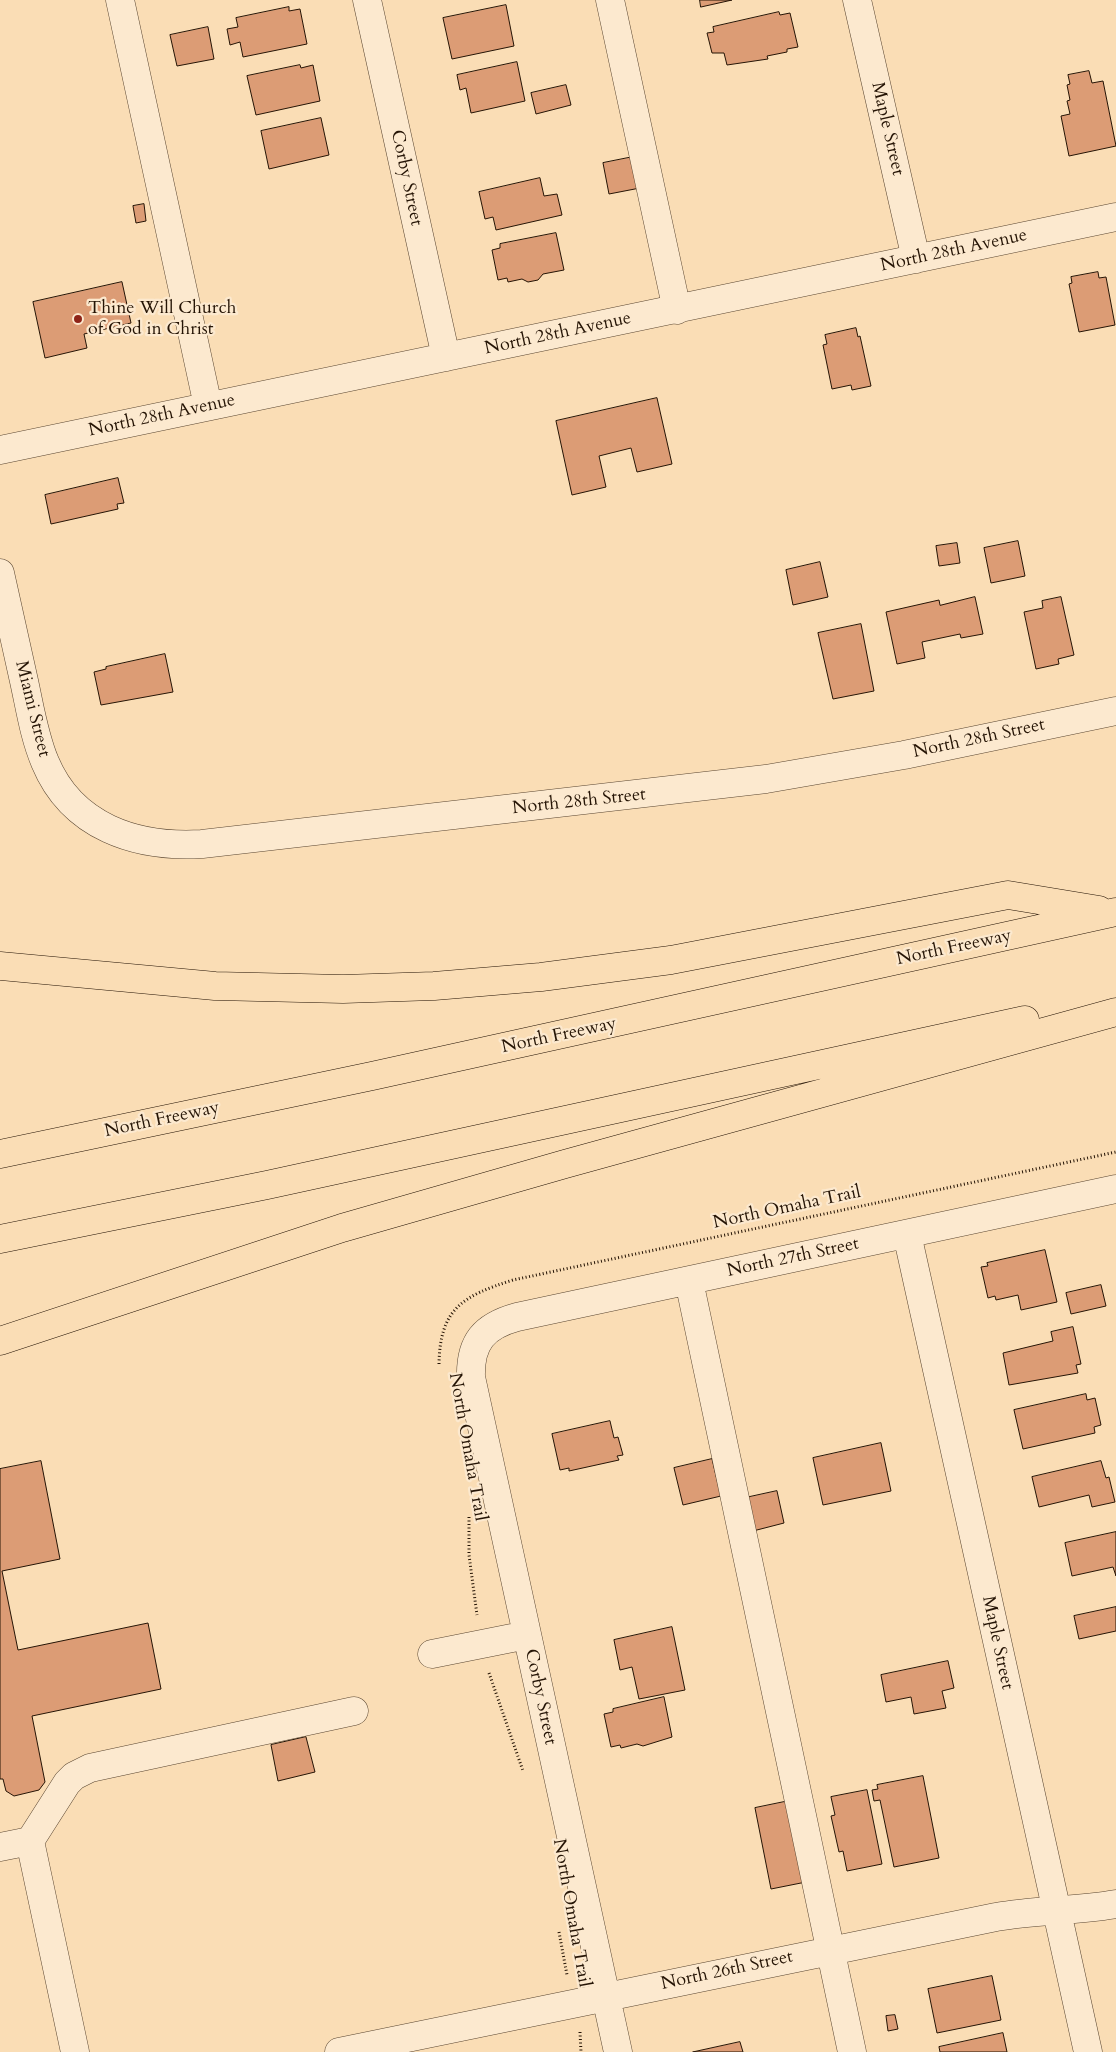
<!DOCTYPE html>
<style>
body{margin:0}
canvas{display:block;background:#faddb5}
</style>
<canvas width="1116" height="2052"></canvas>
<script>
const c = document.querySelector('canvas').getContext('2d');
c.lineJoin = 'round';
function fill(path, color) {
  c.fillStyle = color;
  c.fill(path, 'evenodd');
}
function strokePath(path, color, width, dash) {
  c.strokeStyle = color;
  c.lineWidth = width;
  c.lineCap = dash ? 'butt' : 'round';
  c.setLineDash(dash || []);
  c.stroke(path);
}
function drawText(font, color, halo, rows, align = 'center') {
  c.font = font + ' Cardo,serif';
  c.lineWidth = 4.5;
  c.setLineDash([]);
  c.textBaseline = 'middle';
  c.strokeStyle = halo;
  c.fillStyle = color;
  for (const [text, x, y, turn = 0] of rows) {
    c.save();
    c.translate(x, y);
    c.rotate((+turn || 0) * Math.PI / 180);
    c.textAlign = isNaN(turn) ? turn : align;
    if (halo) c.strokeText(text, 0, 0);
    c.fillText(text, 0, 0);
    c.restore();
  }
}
const building = new Path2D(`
 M700,0h32l-31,7z
 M506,5l8,41 -62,13 -9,-41z
 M289,7v4l11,-2 7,35 -64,13 -3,-15 -10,3 -3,-16 11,-2 -2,-9z
 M779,12l1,3 10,-2 8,34 -11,2v3l-20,4 1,3 -41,6 -3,-12h-12l-5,-20 7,-1 -1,-5z
 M208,27l6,32 -37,7 -7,-31z
 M517,62l8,39 -54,12 -5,-25 -6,2 -3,-15z
 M300,65l1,3 12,-3 7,36 -64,14 -9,-39z
 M1089,71l3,12 11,-2 13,65 -47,10 -8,-40 9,-2 -3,-13 3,-1 -3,-15 3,-1 -2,-9z
 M566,85l5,20 -35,9 -5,-21z
 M321,118l8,37 -60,14 -8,-38z
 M633,157l7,31 -31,6 -6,-31z
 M540,178l4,18 13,-2 5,21 -66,15 -3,-13 -8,2 -6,-27z
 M144,204l2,17 -10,2 -3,-17z
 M556,233l8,37 -21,4 -5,6 -10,2 -6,-3 -14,3 -1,-4 -9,2 -6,-30 8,-2v-4z
 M1098,272l1,6 7,-1 9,48 -36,7 -10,-48 3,-1 -1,-6z
 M122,282l9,41 -47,11 3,14 -42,10 -12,-56z
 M856,328l2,9 2,-1 11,50 -19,4 -1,-5 -19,4 -9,-44 4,-1 -2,-9z
 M657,398l15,66 -35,8 -6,-24 -32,8 7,31 -34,8 -16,-74z
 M118,478l6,25 -7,1 1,5 -67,15 -6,-29z
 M1018,541l7,35 -34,7 -7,-35z
 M957,543l3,20 -21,3 -3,-20z
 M820,562l8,35 -35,8 -7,-35z
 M975,597l8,37 -22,4 -1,-4 -38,8 3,16 -28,6 -11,-52 53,-12 1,5z
 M1061,597l13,58 -16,4 1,5 -23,5 -12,-57 19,-4 -1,-7z
 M861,624l13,67 -41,8 -15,-66z
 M165,654l8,38 -72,13 -7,-33 12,-3v-2z
 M1045,1250l12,52 -36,8 -3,-15 -22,5 -1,-4 -7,2 -7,-31 7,-1 -1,-3z
 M1101,1285l5,21 -35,8 -5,-21z
 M1073,1327l8,37 -5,1 2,8 -69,12 -6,-32 50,-12 -2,-9z
 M1086,1394l1,6 8,-2 6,27 -7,2 1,6 -72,16 -9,-39z
 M610,1421l4,17 4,-1 5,18 -6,1 2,4 -50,11v-3l-9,2 -8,-36z
 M881,1443l10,48 -68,14 -10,-47z
 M712,1459l9,37 -38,9 -9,-37z
 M41,1461l19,98 -58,12 16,79 130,-27 13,66 -129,27 13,66 -6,8 -25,6 -8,-5 -3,-12h-3v-310z
 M1101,1461l5,17 3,-1 6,25 -23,5 -3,-12 -50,12 -7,-30z
 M777,1491l7,32 -31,8 -8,-33z
 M1116,1532v44l-3,-9 -41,9 -7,-33z
 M1116,1607v24l-37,8 -5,-23z
 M672,1627l13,63 -46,9 -7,-32 -12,3 -6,-30z
 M948,1661l6,27 -12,3 4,17 -32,6 -3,-17 -25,5 -5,-27z
 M664,1697l8,40 -29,9 -6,-2 -16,4 -1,-3 -9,2 -7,-33 9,-2v-3z
 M306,1737l9,35 -37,9 -7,-36z
 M923,1776l16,82 -45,9 -14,-67 -6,1 -2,-11 6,-1 -1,-4z
 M867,1790l15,74 -35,7 -4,-20 -4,1 -8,-36 4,-1 -4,-18z
 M789,1801l17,81 -35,7 -16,-81z
 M992,1976l9,44 -64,13 -9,-44z
 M895,2015l3,14 -10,2 -2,-15z
 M1003,2033l4,19h-67l-1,-5z
 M740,2042l3,10h-50z`);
fill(building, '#dc9c75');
strokePath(building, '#251405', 1);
const minor = new Path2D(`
 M120,0l88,406
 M367,0l79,357
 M610,0l67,310
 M857,0l59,259
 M0,450l1116,-233
 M0,573c8,36 16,72 24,108 6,27 10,55 21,81 27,65 91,86 157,82l564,-65 138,-24 212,-44
 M907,1234l181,818
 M689,1281l163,771
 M432,1654l95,-19
 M0,1847l30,-6
 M75,2052l-45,-211 37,-58 7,-7 16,-8 264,-57
 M339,2052l657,-135c40,-7 80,-6 120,-13
 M618,2052l-147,-675c-1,-35 13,-51 46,-60l599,-128`);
const highway = new Path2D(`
 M0,966l215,20 128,3 91,-3 107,-9 130,-17 337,-65 91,15
 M0,1154l372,-78 744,-164
 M0,1239l267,-54 758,-165
 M0,1341l342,-113 223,-64 551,-152`);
strokePath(minor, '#5a4631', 29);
strokePath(highway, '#251405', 29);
strokePath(new Path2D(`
 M439,1364c1,-56 24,-68 74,-84l603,-128
 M469,1517v38l8,60
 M489,1673l34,98
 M559,1932l8,43
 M580,2032l1,20`), '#251405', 3, [1, 2.5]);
strokePath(minor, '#fce9cf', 28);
strokePath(highway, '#faddb5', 28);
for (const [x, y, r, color] of [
 [78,319,5,"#8f2418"]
]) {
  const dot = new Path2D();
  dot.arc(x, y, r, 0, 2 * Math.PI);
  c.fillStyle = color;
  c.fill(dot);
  strokePath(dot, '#fce9cf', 2);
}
drawText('18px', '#251405', '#fce9cf', [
 ["Maple Street",887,129,77],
 ["Corby Street",406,178,78],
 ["North 28th Avenue",954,251,-12],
 ["North 28th Avenue",558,334,-12],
 ["North 28th Avenue",162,416,-12],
 ["Miami Street",32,709,76],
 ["North 28th Street",979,739,-12],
 ["North 28th Street",579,802,-6],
 ["North Freeway",954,948,-12],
 ["North Freeway",559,1036,-12],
 ["North Freeway",162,1120,-12],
 ["North Omaha Trail",787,1208,-12],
 ["North 27th Street",793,1258,-12],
 ["North Omaha Trail",467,1447,80],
 ["Maple Street",997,1643,78],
 ["Corby Street",540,1697,78],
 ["North Omaha Trail",571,1913,80],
 ["North 26th Street",727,1971,-12]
]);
drawText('18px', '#251405', '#fce9cf', [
 ["Thine Will Church",88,309],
 ["of God in Christ",88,330]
], 'left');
</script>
